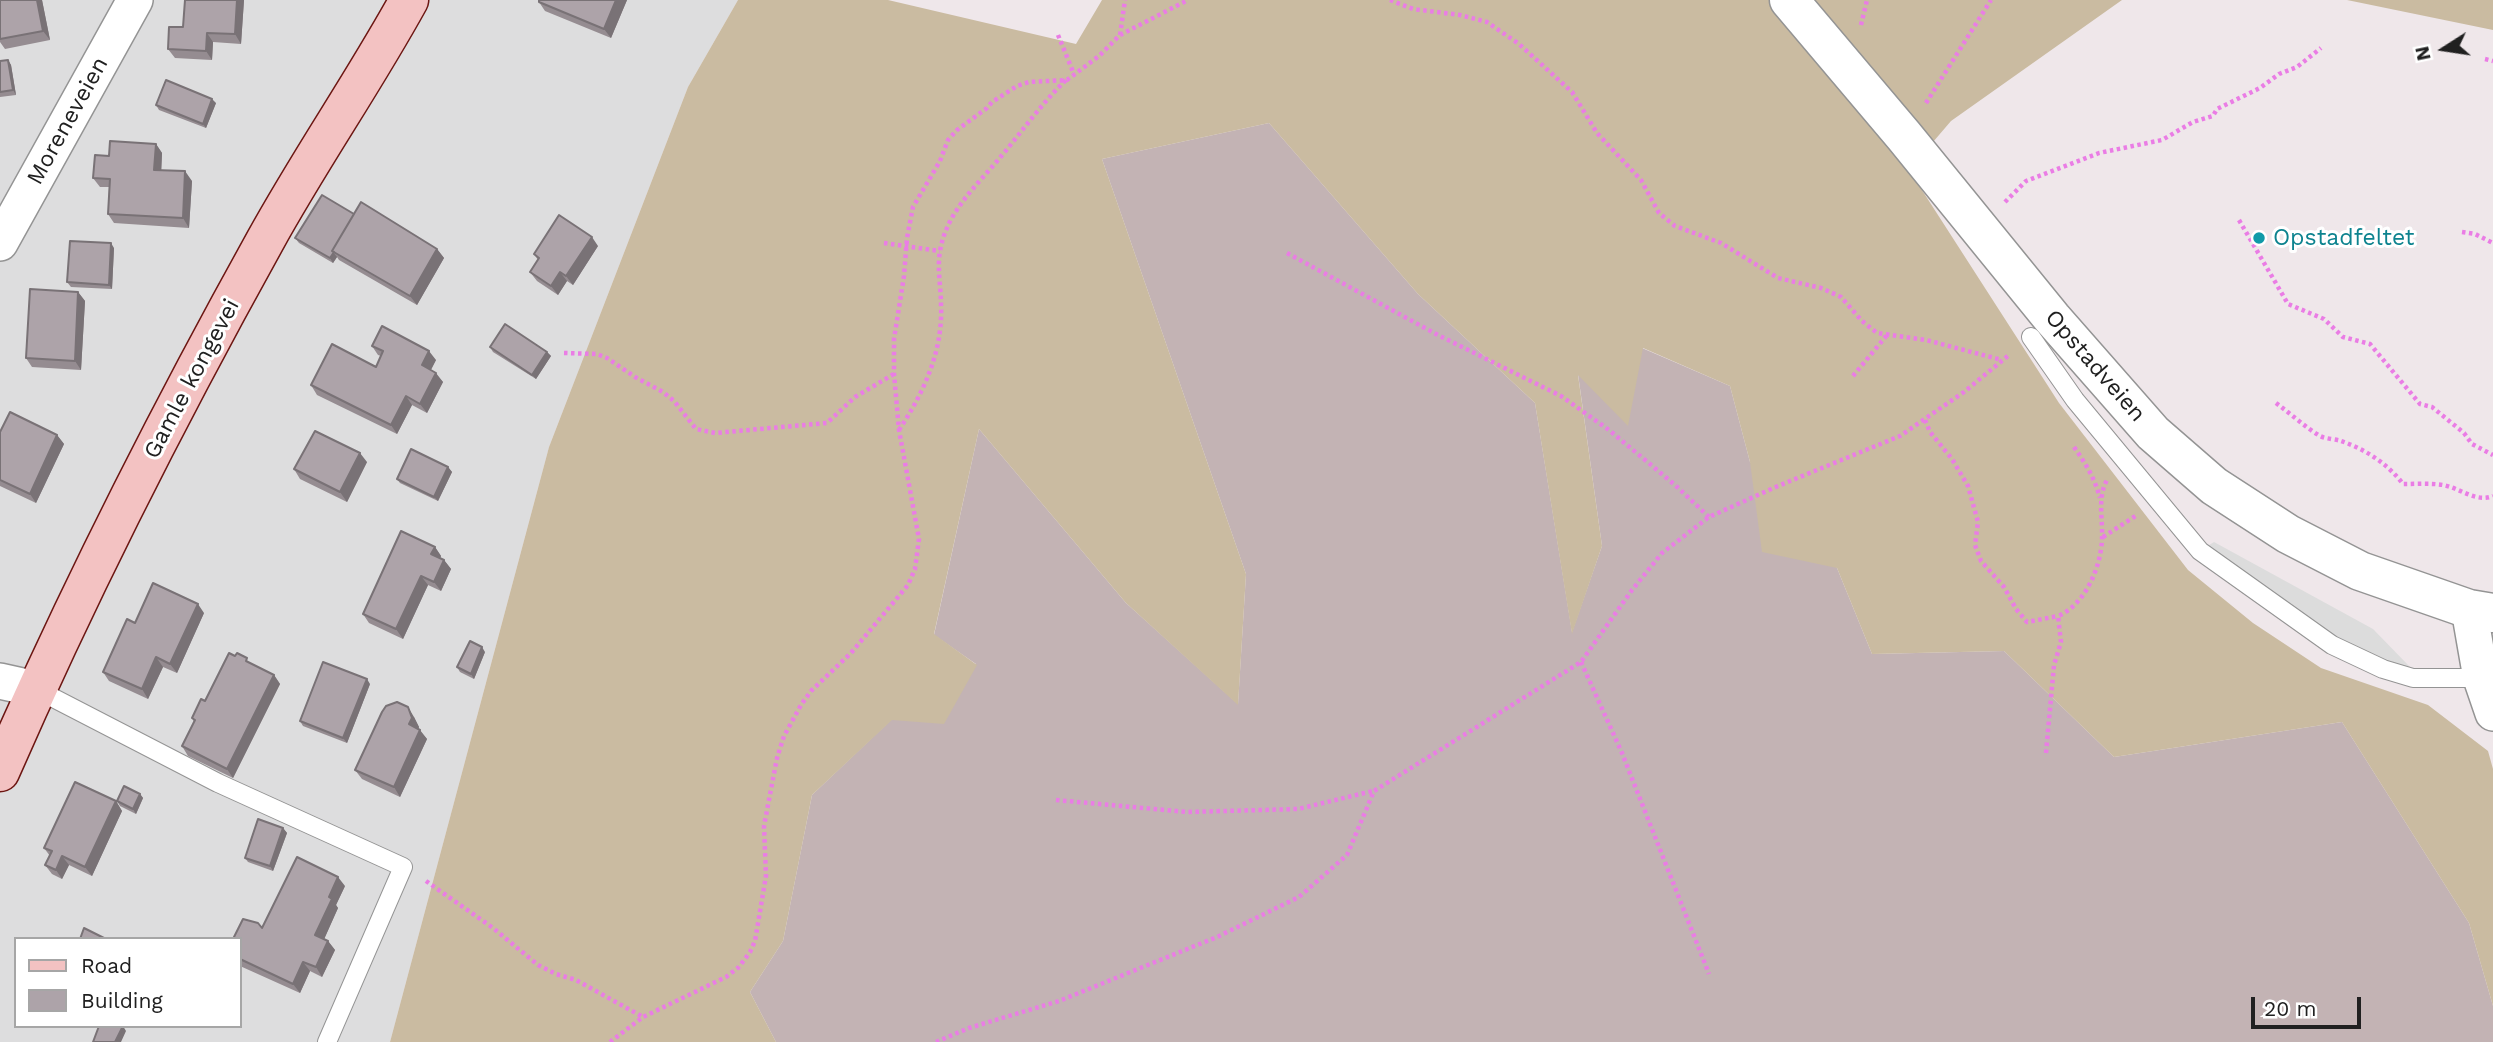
<!DOCTYPE html>
<style>
body{margin:0}
#map{position:relative;width:2493px;height:1042px;overflow:hidden;background:#efe7ea;font-family:"Work Sans",sans-serif}
canvas{display:block}
.legend{position:absolute;left:14px;top:937px;width:228px;height:91px;box-sizing:border-box;background:#fff;border:2px solid #a6a6a6;margin:0;padding:9px 12px;list-style:none;font-size:21px;color:#202020}
.legend li{display:flex;align-items:center;gap:14px;height:35px}
.legend b{width:35px;border:2px solid #a6a6a6}
.north{position:absolute;left:2409px;top:14px;width:70px;height:70px;-webkit-text-stroke:5px #fff;paint-order:stroke;rotate:258deg;font-size:19px;font-weight:700;line-height:28px;text-align:center;color:#202020}
.north::after{content:'';display:block;margin:auto;width:24px;height:32px;background:#202020;clip-path:polygon(50% 0,100% 100%,50% 72%,0 100%)}
.scale{position:absolute;left:2251px;top:997px;width:110px;height:32px;box-sizing:border-box;border:4px solid #202020;border-top:0;padding-left:9px;font-size:21px;line-height:24px;white-space:nowrap;color:#202020;-webkit-text-stroke:5px #fff;paint-order:stroke}
</style>
<div id="map">
<canvas width="2493" height="1042"></canvas>
<ul class="legend">
<li><b style="height:9px;background:#f3c2c2"></b>Road</li>
<li><b style="height:19px;background:#ada3a9"></b>Building</li>
</ul>
<div class="north">N</div>
<div class="scale">20 m</div>
</div>
<script>
const c = document.querySelector('canvas').getContext('2d');
c.lineJoin = 'round';
function fill(path, color) {
  c.fillStyle = color;
  c.fill(path, 'evenodd');
}
function strokePath(path, color, width, dash) {
  c.strokeStyle = color;
  c.lineWidth = width;
  c.lineCap = dash ? 'butt' : 'round';
  c.setLineDash(dash || []);
  c.stroke(path);
}
function drawText(font, color, halo, rows, align = 'center') {
  c.font = font + ' "Work Sans",sans-serif';
  c.lineWidth = 6;
  c.setLineDash([]);
  c.textBaseline = 'middle';
  c.strokeStyle = halo;
  c.fillStyle = color;
  for (const [text, x, y, turn = 0] of rows) {
    c.save();
    c.translate(x, y);
    c.rotate((+turn || 0) * Math.PI / 180);
    c.textAlign = isNaN(turn) ? turn : align;
    if (halo) c.strokeText(text, 0, 0);
    c.fillText(text, 0, 0);
    c.restore();
  }
}
fill(new Path2D(`
 M0,0h738l-50,87 -139,360 -159,595h-390zM16,939h224v87h-224z`), '#ddddde');
fill(new Path2D(`
 M1269,123l149,171 117,109 37,229 30,-86 -24,-172 64,-26 88,38 20,76 87,106 35,86 132,-3 110,106 228,-35 127,201 24,83v36h-1717l-26,-50 33,-51 29,-146 80,-76 84,-55 -42,-29 45,-206 147,174 112,101 8,-130 -144,-415z`), '#c3b3b4');
fill(new Path2D(`
 M738,0h150l188,44 26,-44h1020l-171,121 -42,49 150,233 129,167 65,53 68,45 107,37 60,46 5,18v237l-24,-83 -127,-201 -228,35 -110,-106 -132,3 -35,-86 -75,-16 -12,-90 -20,-76 -87,-38 -15,78 -50,-51 24,171 -30,88 -37,-231 -117,-109 -149,-171 -167,36 144,415 -8,131 -112,-102 -147,-174 -45,205 43,31 -33,59 -52,-4 -80,75 -29,146 -33,51 26,50h-386l159,-595 139,-360z
 M2347,0h146v30z`), '#cabba1');
fill(new Path2D(`
 M2214,542l159,87 37,38 3,11 -30,-9 -183,-118z`), '#dcdcdc');
const service = new Path2D(`
 M2031,337l44,63 125,151 132,94 51,24 30,9h68
 M36,689l182,94 185,84 -76,175`);
const minor = new Path2D(`
 M0,243l135,-243
 M2469,609l12,69 12,35
 M0,681l36,8`);
const tertiary = new Path2D(`
 M1789,0l115,136 148,182 101,115 61,53 74,48 72,37 109,38 24,4`);
const secondary = new Path2D(`
 M0,772c79,-181 169,-358 265,-531 45,-82 99,-159 144,-241`);
strokePath(service, '#949494', 20);
strokePath(minor, '#949494', 38);
strokePath(tertiary, '#949494', 41);
strokePath(secondary, '#6c1612', 41);
strokePath(new Path2D(`
 M1390,0l23,9 47,6 27,7 32,22 53,48 25,41 44,47 18,33 16,13 46,17 57,35 43,10 20,9 21,24 15,12 49,7 76,20
 M1861,25l6,-25
 M1058,35l16,39
 M1120,35l68,-35
 M2485,59l8,2
 M1926,103l65,-103
 M2005,202l21,-21 73,-28 63,-13 31,-18 20,-6 4,-7 43,-21 19,-14 18,-7 24,-19
 M2239,220l49,84 36,15 19,18 27,7 50,60 12,3 32,26 8,11 21,11
 M2462,232l13,2 18,9
 M884,243l56,8
 M1287,253l149,81 125,62 48,34 66,55 34,32
 M564,353l33,1 10,4 28,19 28,15 11,9 22,28 19,4 112,-10 28,-26 39,-23
 M1853,376l34,-41
 M2276,403c15,11 29,24 44,33 6,3 15,3 21,5 24,8 47,23 62,43 13,0 28,-1 40,1 17,3 33,18 50,11
 M1925,420l5,12 22,27 16,27 10,36 -3,23 6,16 23,26 12,22 11,13 31,-6
 M899,430c25,-38 44,-79 42,-125 0,-18 -4,-36 -1,-54 7,-41 38,-66 63,-97 21,-25 39,-51 63,-74
 M2074,447c12,17 21,32 26,51
 M2103,537l34,-22
 M1581,662l41,91 87,221
 M2046,753l8,-88 7,-23 -3,-26c27,-11 43,-49 44,-77 1,-20 -5,-41 5,-59
 M1056,800l131,12 111,-3 75,-18
 M426,881l67,47 45,37 18,9 20,6 67,37
 M610,1042l33,-25 83,-40 13,-10 11,-15 5,-11 11,-65 -2,-50 13,-68 7,-22 17,-31 10,-14 40,-38 57,-68 7,-16 4,-30 -20,-109 -5,-56v-35l10,-63 3,-38 6,-31 27,-46 8,-21 9,-10 30,-22 5,-6 25,-16 12,-4 38,-2 32,-24 21,-21 5,-35
 M936,1042l33,-14 90,-27 158,-64 82,-40 48,-42 27,-64 207,-129 51,-72 30,-37 47,-36 69,-31 122,-50 64,-44 45,-37`), '#ea7de5', 4.5, [3.5, 3.5]);
strokePath(service, '#fff', 18);
strokePath(minor, '#fff', 35);
strokePath(tertiary, '#fff', 38);
strokePath(secondary, '#f3c2c2', 38);
fill(new Path2D(`
 M0,0h42l8,40 -45,9 -5,-7z
 M185,0h59l-3,44 -28,-2 -1,18 -37,-2 -7,-9 15,-22z
 M539,0h88l-16,38 -66,-27 -6,-9z
 M8,60l3,5 5,30 -16,2v-36z
 M216,103l-10,25 -47,-18 -3,-5z
 M156,144l6,9 -1,17 31,11 -3,47 -75,-5 -6,-9 1,-27h-9l-7,-9z
 M354,214l83,35 7,9 -27,47 -78,-45 -2,-3 -4,6 -34,-20 -4,-5z
 M598,246l-25,39 -6,-4 -9,14 -21,-14 -7,-9 8,-12 -4,-6z
 M114,248l-2,41 -41,-2 -4,-5z
 M78,292l7,9 -4,69 -49,-3 -6,-9z
 M372,346l64,14 -5,10 12,12 -16,31 -15,-8 -15,29 -80,-39 -6,-10 65,-18 5,-11 -3,-1z
 M490,347l57,5 4,4 -15,23 -43,-27z
 M0,432l57,3 7,9 -28,59 -36,-17z
 M367,462l-20,40 -47,-23 -6,-10z
 M448,467l4,5 -14,29 -38,-18 -3,-4z
 M435,547l6,9 -1,2 4,2 7,9 -10,22 -13,-6 -25,54 -34,-16 -6,-9z
 M204,613l-27,60 -14,-6 -15,32 -39,-18 -6,-9 32,-49z
 M485,652l-11,27 -14,-7 -3,-5z
 M235,656l39,19 6,9 -47,94 -45,-22 -6,-10 12,-24 -2,-4z
 M370,684l-23,59 -44,-17 -3,-5z
 M414,717l5,10 -1,2 9,10 -27,58 -38,-18 -7,-9z
 M140,794l3,4 -7,16 -16,-8 -3,-5z
 M116,801l6,10 -30,65 -23,-11 -7,14 -10,-5 -7,-9 5,-9 -6,-8z
 M283,828l4,5 -14,38 -25,-9 -3,-4z
 M345,886l-9,19 2,3 -14,31 4,2 7,9 -13,27 -12,-6 -10,22 -60,-27v-27z`), '#958c91');
fill(new Path2D(`
 M37,0h5l8,40 -7,-9z
 M237,0h7l-3,44 -6,-10z
 M616,0h11l-16,38 -7,-9z
 M207,33l6,9 -1,18 -6,-9z
 M8,60l3,5 5,30 -3,-5z
 M212,99l4,4 -10,25 -3,-4z
 M156,144l6,9 -1,26 -7,-9z
 M185,171l7,10 -3,47 -6,-10z
 M592,237l6,9 -25,39 -7,-9z
 M111,243l3,5 -2,41 -3,-4z
 M437,249l7,9 -27,47 -7,-9z
 M333,252l4,5 -4,6 -3,-5z
 M560,272l7,9 -9,14 -7,-9z
 M78,292l7,9 -4,69 -6,-9z
 M429,351l7,9 -8,15 -6,-10z
 M547,352l4,4 -15,23 -4,-4z
 M436,373l7,9 -16,31 -7,-9z
 M406,396l6,9 -15,29 -6,-9z
 M57,435l7,9 -28,59 -6,-9z
 M360,453l7,9 -20,40 -7,-10z
 M448,467l4,5 -14,29 -4,-4z
 M435,547l6,9 -3,7 -7,-9z
 M444,560l7,9 -10,22 -7,-9z
 M421,576l7,9 -25,54 -7,-10z
 M198,604l6,9 -27,60 -7,-9z
 M482,647l3,5 -11,27 -3,-5z
 M156,657l7,10 -15,32 -6,-10z
 M274,675l6,9 -47,94 -6,-9z
 M367,679l3,5 -23,59 -4,-5z
 M408,707l6,10 5,10 -3,7 -7,-10z
 M420,730l7,9 -27,58 -6,-10z
 M140,794l3,4 -7,16 -3,-5z
 M116,801l6,10 -30,65 -7,-9z
 M283,828l4,5 -14,38 -3,-5z
 M62,856l7,9 -7,14 -6,-9z
 M338,877l7,9 -9,19 2,3 -16,36 -7,-9 14,-38z
 M328,941l7,9 -13,27 -6,-10z
 M303,962l7,9 -10,22 -7,-9z
 M123,1026l3,5 -5,11h-6z`), '#797276');
const building = new Path2D(`
 M0,0h37l6,31 -43,8z
 M185,0h52l-2,34 -28,-1 -1,18 -38,-2 1,-22h14z
 M539,0h77l-12,29 -65,-27z
 M8,60l5,30 -13,2v-31z
 M166,80l46,19 -9,25 -47,-19z
 M110,141l46,3 -2,26 31,1 -2,47 -75,-4 2,-35 -17,-1 2,-23 14,1z
 M322,195l32,19 -22,37 2,1 -4,6 -35,-20z
 M361,202l76,47 -27,47 -78,-45z
 M559,215l33,22 -26,39 -6,-4 -9,14 -21,-14 9,-14 -5,-4z
 M70,241l41,2 -2,42 -42,-3z
 M30,289l48,3 -3,69 -49,-3z
 M505,324l42,28 -15,23 -42,-28z
 M382,326l47,25 -7,14 14,8 -16,31 -14,-8 -15,29 -80,-40 21,-41 44,23 7,-16 -11,-5z
 M10,412l47,23 -27,59 -30,-14v-48z
 M315,431l45,22 -20,39 -46,-23z
 M411,449l37,18 -14,30 -37,-18z
 M401,531l34,16 -4,7 13,6 -10,22 -13,-6 -25,53 -33,-15z
 M153,583l45,21 -28,60 -14,-7 -14,32 -39,-17 24,-53 8,4z
 M470,641l12,6 -11,27 -14,-7z
 M229,653l6,3 2,-3 10,5 -1,3 28,14 -47,94 -45,-23 13,-26 -3,-2 9,-19 4,2z
 M323,662l44,17 -24,59 -43,-17z
 M397,702l11,5 4,11 -3,6 11,6 -26,57 -39,-17 27,-58 4,-6z
 M75,782l41,19 -31,66 -23,-11 -6,14 -11,-5 7,-14 -8,-3z
 M124,786l16,8 -7,15 -16,-8z
 M258,819l25,9 -13,38 -25,-8z
 M297,857l41,20 -9,20 3,2 -17,36 13,6 -12,26 -13,-5 -10,22 -53,-25v-20h-7l10,-20 15,4 4,5z
 M84,928l22,11h-26z
 M99,1026h24l-8,16h-22z`);
fill(building, '#ada3a9');
strokePath(building, '#797276', 2);
for (const [x, y, r, color] of [
 [2259,238,7,"#0f9aa8"]
]) {
  const dot = new Path2D();
  dot.arc(x, y, r, 0, 2 * Math.PI);
  c.fillStyle = color;
  c.fill(dot);
  strokePath(dot, '#fff', 2.5);
}
drawText('23px', '#202020', '#fff', [
 ["Moreneveien",68,121,-61],
 ["Opstadveien",2095,366,49],
 ["Gamle kongevei",192,379,-62]
]);
drawText('23px', '#0d838f', '#fff', [
 ["Opstadfeltet",2273,238]
], 'left');
</script>
